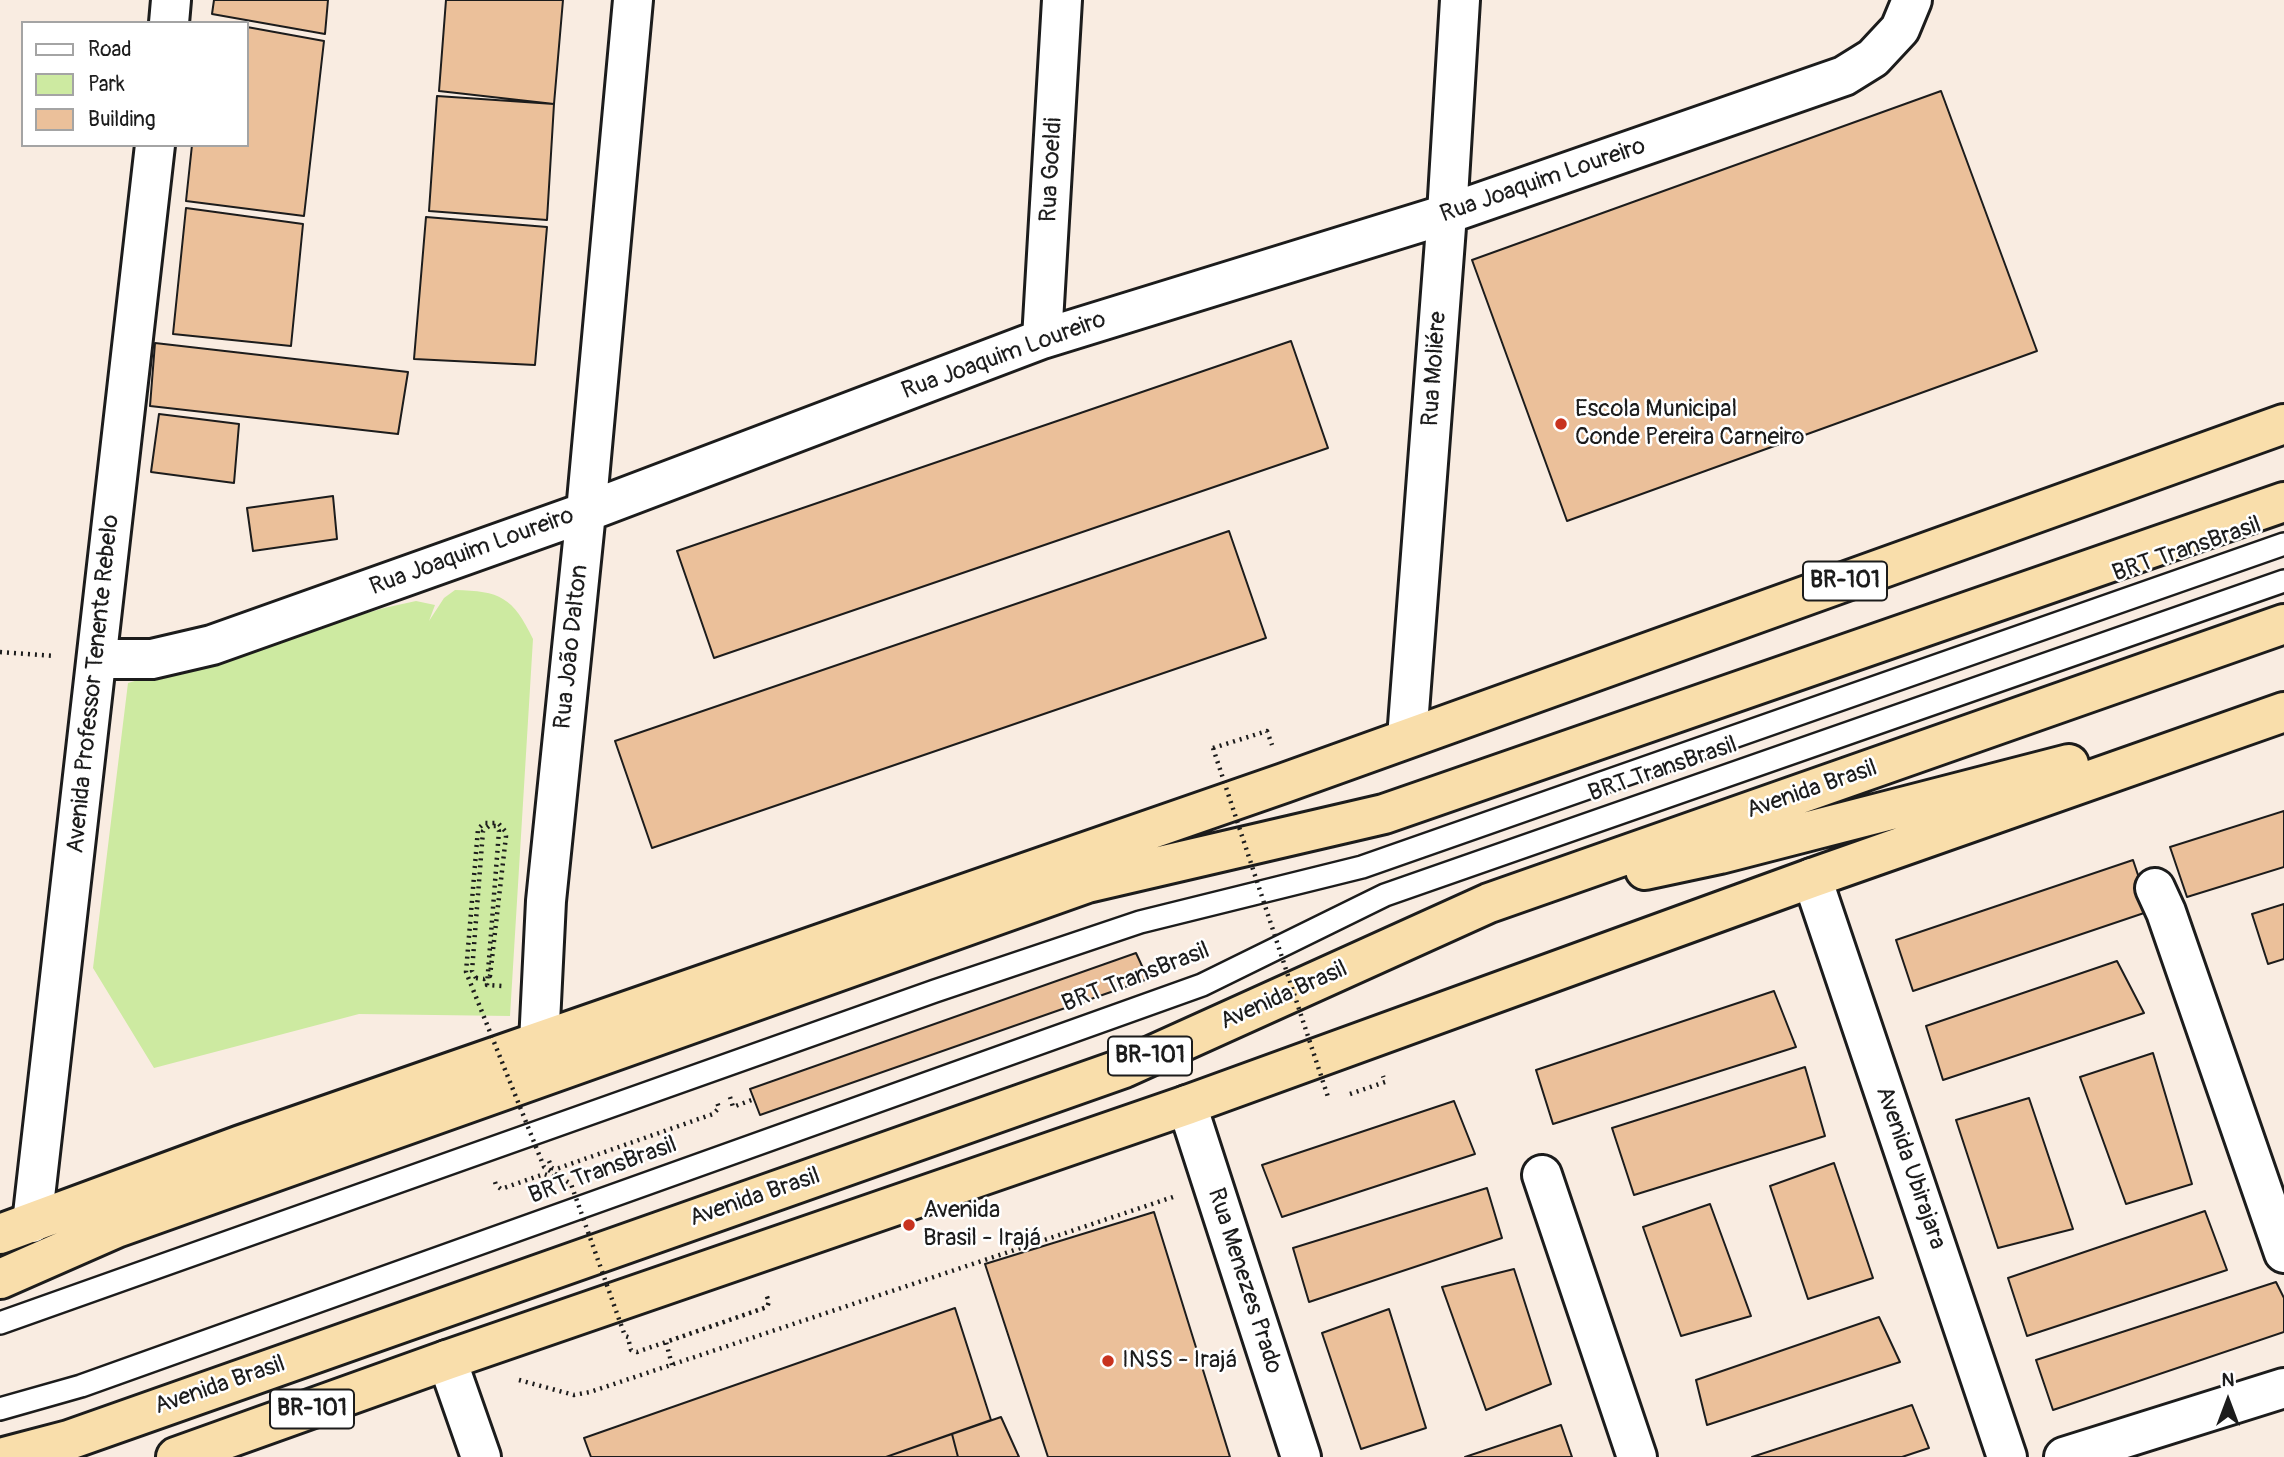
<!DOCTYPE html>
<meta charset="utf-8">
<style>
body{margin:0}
#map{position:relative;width:2284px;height:1457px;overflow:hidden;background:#f9ece1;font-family:Pangolin,sans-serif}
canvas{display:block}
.legend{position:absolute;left:21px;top:21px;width:228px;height:126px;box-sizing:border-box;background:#fff;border:2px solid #a4a4a4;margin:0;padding:9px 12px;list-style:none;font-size:21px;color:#1c1c1c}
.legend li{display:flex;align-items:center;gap:14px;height:35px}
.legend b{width:35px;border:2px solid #a4a4a4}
.north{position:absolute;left:2193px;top:1366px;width:70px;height:70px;-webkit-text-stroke:5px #fff;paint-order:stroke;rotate:0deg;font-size:19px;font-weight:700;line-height:28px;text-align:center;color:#1c1c1c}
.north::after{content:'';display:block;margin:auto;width:24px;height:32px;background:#1c1c1c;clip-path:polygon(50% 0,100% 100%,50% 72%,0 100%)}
</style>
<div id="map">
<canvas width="2284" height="1457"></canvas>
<ul class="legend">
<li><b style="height:9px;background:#fff"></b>Road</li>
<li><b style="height:19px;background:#cdeaa1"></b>Park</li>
<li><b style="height:19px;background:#ebc09a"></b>Building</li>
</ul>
<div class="north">N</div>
</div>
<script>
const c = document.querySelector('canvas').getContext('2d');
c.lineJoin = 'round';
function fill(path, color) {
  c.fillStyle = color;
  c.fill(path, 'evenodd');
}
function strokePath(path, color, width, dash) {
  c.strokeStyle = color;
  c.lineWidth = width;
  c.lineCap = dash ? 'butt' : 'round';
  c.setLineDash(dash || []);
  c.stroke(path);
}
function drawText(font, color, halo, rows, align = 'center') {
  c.font = font + ' Pangolin,sans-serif';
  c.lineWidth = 5;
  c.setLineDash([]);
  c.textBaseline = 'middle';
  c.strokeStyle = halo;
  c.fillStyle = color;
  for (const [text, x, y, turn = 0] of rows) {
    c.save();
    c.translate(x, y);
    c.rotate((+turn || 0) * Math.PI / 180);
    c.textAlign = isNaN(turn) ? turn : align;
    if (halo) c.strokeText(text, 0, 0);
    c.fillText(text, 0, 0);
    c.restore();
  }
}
fill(new Path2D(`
 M455,590c45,1 58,7 78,49l-23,377 -151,-2 -205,54 -61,-100 35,-285 256,-75 32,-7 19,4 -6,16 15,-23z`), '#cdeaa1');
const building = new Path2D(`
 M214,0h114l-3,34 -113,-20z
 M446,0h117l-9,104 -115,-13z
 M247,27l77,14 -20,175 -118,-15 6,-56h55z
 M1941,91l96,260 -470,170 -95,-261z
 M437,96l117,8 -7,116 -118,-9z
 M186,208l117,16 -12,122 -118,-12z
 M426,217l121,10 -12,138 -121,-6z
 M1291,341l37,107 -614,210 -37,-107z
 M155,343l253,29 -10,62 -248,-28z
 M159,414l80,10 -5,59 -83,-11z
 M333,496l4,43 -84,12 -6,-43z
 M1229,531l37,107 -614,210 -37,-107z
 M2284,811v56l-97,30 -17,-50z
 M2133,860l17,51 -237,80 -17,-51z
 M2284,904v55l-16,5 -16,-50z
 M1136,953l12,26 -388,136 -10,-26z
 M2117,961l27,52 -201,67 -17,-54z
 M1774,991l22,56 -243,77 -17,-54z
 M2153,1053l39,131 -66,20 -46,-127z
 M1805,1067l20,69 -191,59 -22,-67z
 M2029,1098l44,131 -75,19 -42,-128z
 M1454,1101l21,53 -193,63 -20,-52z
 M1834,1163l39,115 -65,21 -38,-113z
 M1487,1188l15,50 -193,64 -16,-54z
 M1710,1204l41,112 -70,20 -38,-109z
 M2205,1211l22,59 -200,66 -19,-58z
 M1154,1212l76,245h-182l-63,-193z
 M1514,1269l37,115 -65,26 -44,-123z
 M2276,1282l8,16v34l-231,78 -17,-50z
 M955,1308l36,112 -105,37h-295l-7,-19z
 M1389,1309l37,119 -65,21 -39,-116z
 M1879,1317l21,45 -193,63 -11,-45z
 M1912,1405l17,43 -27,9h-150z
 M1001,1417l18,40h-61l-6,-23z
 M1561,1425l11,32h-107z
 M952,1434l6,23h-72z`);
fill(building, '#ebc09a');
strokePath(building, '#1c1c1c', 2);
const lane = new Path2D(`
 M0,1323l935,-332 205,-69 222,-55 922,-323
 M0,1409l81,-23 1121,-401 183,-90 899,-314`);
const street = new Path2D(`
 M169,23l2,-23
 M1042,339l20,-339
 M97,659h55l60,-14 374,-133 456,-173 405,-125 397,-138 29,-18 27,-29 12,-29
 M1407,738l40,-524 13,-214
 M2155,888l11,24 118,341
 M539,1043l7,-142 40,-389 47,-512
 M1187,1105l114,352
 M1542,1175l95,282
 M32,1223l123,-1078
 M2064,1457l220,-69`);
const secondary = new Path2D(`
 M1812,878l195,579
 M447,1360l34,97`);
const highway = new Path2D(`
 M1645,870l75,-16 349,-90
 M0,1234l241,-89 1043,-362 1000,-359
 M0,1279l116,-51 971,-345 297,-69 900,-312
 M4,1457l65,-17 1055,-372 365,-165 795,-279
 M176,1457l271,-97 740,-255 625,-227 472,-166`);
strokePath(lane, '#1c1c1c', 26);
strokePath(street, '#1c1c1c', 44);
strokePath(secondary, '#1c1c1c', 44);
strokePath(highway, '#1c1c1c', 44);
strokePath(new Path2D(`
 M0,652l55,4
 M1213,748l54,-17 5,14
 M476,978l-4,-7 11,-140 6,-5h7l3,5 -12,154 15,1
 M1350,1094l35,-12 -2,-6
 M730,1097l3,10 21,-8
 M549,1161l3,7 4,1 157,-55 6,-6 -2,-6
 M495,1182l1,3 5,4 43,-15 15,5
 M629,1342l2,8 6,2 130,-45 2,-5 -3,-8
 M672,1365l-6,-23 101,-35 2,-5 -3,-8 -2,-1
 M519,1380l55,15 16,-3 583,-195`), '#1c1c1c', 4.5, [2, 5]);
strokePath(lane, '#fff', 21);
strokePath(street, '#fff', 38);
strokePath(secondary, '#fff', 38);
strokePath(highway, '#f9deab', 38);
strokePath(new Path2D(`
 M1213,748l116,352
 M476,978l8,1 6,-3 16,-140 -1,-5 -7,-8h-14l-6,6 -12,143 78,195 27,17 54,152 6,2`), '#1c1c1c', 4.5, [2, 5]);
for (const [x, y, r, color] of [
 [1561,424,7,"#c8321e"],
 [909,1225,7,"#c8321e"],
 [1108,1361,7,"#c8321e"]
]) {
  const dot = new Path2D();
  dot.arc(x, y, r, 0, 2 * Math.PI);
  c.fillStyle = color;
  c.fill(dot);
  strokePath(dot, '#fff', 2.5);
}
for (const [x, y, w] of [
 [1845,581,84],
 [1150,1056,84],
 [312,1409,84]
]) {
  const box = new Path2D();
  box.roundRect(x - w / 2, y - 19.5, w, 39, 5);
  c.fillStyle = '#fff';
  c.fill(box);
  strokePath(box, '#1c1c1c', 2);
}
drawText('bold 23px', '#1c1c1c', null, [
 ["BR-101",1845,581],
 ["BR-101",1150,1056],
 ["BR-101",312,1409]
]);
drawText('24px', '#1c1c1c', '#fff', [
 ["Rua Goeldi",1052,170,-87],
 ["Rua Joaquim Loureiro",1543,181,-19],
 ["Rua Joaquim Loureiro",1004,356,-20],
 ["Rua Moliére",1435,369,-86],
 ["BRT TransBrasil",2187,550,-19],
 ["Rua Joaquim Loureiro",472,552,-20],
 ["Rua João Dalton",572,647,-84],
 ["Avenida Professor Tenente Rebelo",94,684,-84],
 ["BRT TransBrasil",1663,770,-19],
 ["Avenida Brasil",1812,790,-19],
 ["BRT TransBrasil",1136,978,-21],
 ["Avenida Brasil",1284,996,-24],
 ["Avenida Ubirajara",1910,1168,71],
 ["BRT TransBrasil",603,1171,-20],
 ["Avenida Brasil",755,1198,-19],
 ["Rua Menezes Prado",1244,1281,72],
 ["Avenida Brasil",220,1386,-19]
]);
drawText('24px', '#1c1c1c', '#fff', [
 ["Escola Municipal",1575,410],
 ["Conde Pereira Carneiro",1575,438],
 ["Avenida",923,1211],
 ["Brasil - Irajá",923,1239],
 ["INSS - Irajá",1122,1361]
], 'left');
</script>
